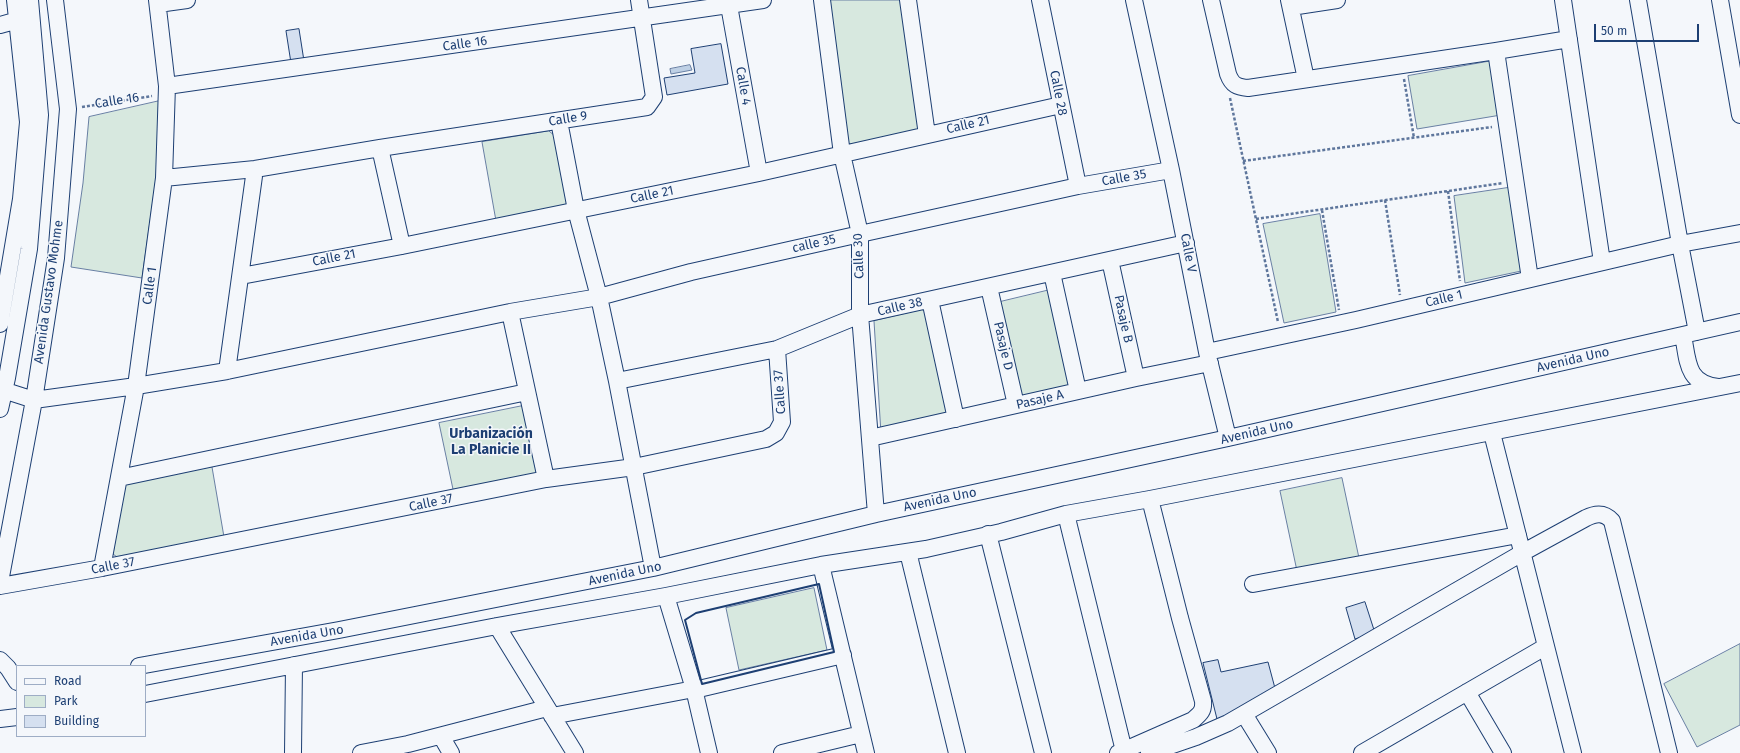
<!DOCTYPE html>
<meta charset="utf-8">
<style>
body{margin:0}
#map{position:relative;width:1740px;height:753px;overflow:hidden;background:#f4f7fb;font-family:"Fira Sans",sans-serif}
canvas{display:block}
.legend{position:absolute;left:16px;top:665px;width:130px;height:72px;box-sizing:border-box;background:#f4f7fb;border:1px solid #9eadc5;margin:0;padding:5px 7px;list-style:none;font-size:12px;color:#1d3f73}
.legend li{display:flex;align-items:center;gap:8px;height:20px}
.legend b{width:20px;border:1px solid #9eadc5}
.scale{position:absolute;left:1594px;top:24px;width:105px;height:18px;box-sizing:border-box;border:2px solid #1d3f73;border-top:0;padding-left:5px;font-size:12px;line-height:14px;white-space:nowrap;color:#1d3f73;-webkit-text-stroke:3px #f4f7fb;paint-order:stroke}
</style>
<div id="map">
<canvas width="1740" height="753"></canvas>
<ul class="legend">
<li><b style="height:5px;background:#f4f7fb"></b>Road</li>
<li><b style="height:11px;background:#d7e8df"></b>Park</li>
<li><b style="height:11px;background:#d5e0f0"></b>Building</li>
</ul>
<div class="scale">50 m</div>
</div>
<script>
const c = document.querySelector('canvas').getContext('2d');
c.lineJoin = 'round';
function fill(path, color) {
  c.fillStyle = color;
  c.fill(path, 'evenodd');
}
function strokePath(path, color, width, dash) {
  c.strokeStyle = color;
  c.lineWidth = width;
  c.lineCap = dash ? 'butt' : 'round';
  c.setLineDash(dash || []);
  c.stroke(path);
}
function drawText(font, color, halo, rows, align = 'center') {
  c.font = font + ' "Fira Sans",sans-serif';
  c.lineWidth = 3;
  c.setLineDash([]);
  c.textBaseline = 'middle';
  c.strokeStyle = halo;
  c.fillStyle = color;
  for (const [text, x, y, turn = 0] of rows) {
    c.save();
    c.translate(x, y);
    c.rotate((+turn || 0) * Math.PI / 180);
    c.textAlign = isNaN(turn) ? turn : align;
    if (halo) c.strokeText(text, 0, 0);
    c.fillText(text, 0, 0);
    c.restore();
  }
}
const green = new Path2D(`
 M826,0h76l19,127 -5,5 -63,13 -5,-2z
 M1492,61l9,54 -84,14 -9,-53z
 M164,100l-8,79 -14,99 -71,-11 12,-84 6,-66z
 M549,131l6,5 13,67 -3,3 -69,15 -14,-79z
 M1514,187l12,83 -61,13 -11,-87z
 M1320,214l16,98 -52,11 -21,-99z
 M1050,290l24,97 -54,16 -20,-101z
 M929,308l22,108 -70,18 -7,-113z
 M522,406l7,5 10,65 -85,18 -15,-71z
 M212,467l12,70 -103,23 -8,-6 11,-70 3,-3z
 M1342,478l17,80 -62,13 -17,-80z
 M814,588l13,62 -88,20 -13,-62z
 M1740,644v81l-43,22 -33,-63z`);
fill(green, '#d7e8df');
strokePath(green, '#687fa3', 1);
const water = new Path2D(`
 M690,65l2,5 -21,4 -1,-5z`);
fill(water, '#bed0e5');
strokePath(water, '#687fa3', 1);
const building = new Path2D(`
 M299,29l5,32 -13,2 -5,-32z
 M721,44l7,40 -61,11 -3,-17 31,-5 -4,-24z
 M1365,602l10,31 -20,6 -9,-31z
 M1218,660l3,12 47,-10 8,30 -58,31 -15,-60z`);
fill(building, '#d5e0f0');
strokePath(building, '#1d3f73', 1);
const minor = new Path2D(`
 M728,0l31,173
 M822,0l20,154 18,80v81l16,199
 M908,0l19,135
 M1040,0l38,186
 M1134,0l37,170 36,182 21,86
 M1211,0l17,74c4,11 9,13 20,14l248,-37 73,-12
 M1289,0l17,79
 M1563,0l39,262
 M1638,0l42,244 17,88
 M1720,0l20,115
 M158,4l29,-4
 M1291,7l46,-7
 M0,25l18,-5
 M1496,51l34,228
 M167,86l596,-86
 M559,121l17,89 23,87 18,84 36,187
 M380,148l22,98
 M164,178l91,-9 125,-21 267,-41 7,-10 -15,-97
 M1110,260l26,118
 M1052,273l26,118
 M241,276l161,-30 357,-73 302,-68
 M989,287l27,118
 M930,300l26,119
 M510,312l36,167
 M0,324l21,-125 7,-77 -13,-122
 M1683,335c5,26 3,48 35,52
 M1207,352l149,-32 324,-76 60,-11
 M227,371l28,-202
 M617,381l160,-32 83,-34 326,-72
 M0,387l3,3 31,10 102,-14 91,-15 283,-59 89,-15 92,-25 169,-38 218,-48 93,-16
 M0,409l7,-31 22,-129 11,-134 -10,-115
 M1492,433l81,320
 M870,438l266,-60 74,-15
 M119,478l408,-86
 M1066,514l58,237
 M988,534l55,219
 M908,552l49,201
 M821,565l45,188
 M102,568l34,-182 28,-208 3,-92 -10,-86
 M0,582l34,-182 22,-142 12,-149 -13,-109
 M1253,584l265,-49
 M0,586l102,-18 444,-89 88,-12 132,-28 10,-6 6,-11 -5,-73
 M666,596l28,93 15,64
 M497,626l78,127
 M0,660l8,8 9,14
 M139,666l200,-36 314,-62 223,-54 352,-76 512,-116
 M703,688l140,-33
 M1467,692l36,61
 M145,694l352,-68 169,-30 155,-31 105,-16 75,-17 65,-18 84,-15 590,-116
 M1244,714l24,39
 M552,716l142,-27
 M0,719l17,-2
 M441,736l10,17
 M293,753l1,-88
 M361,753l47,-9 139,-36
 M782,753l79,-19
 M1118,753l75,-33c7,-6 11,-9 10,-19l-23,-83 -30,-119
 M1149,753l47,-16 32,-14 294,-170 64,-35c10,-5 18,-6 26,3l57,232
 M1362,753l183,-106`);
strokePath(minor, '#1d3f73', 18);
strokePath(new Path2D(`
 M1404,79l10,59
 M1230,98l48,224
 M82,107l70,-11
 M1243,161l249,-34
 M1448,191l12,90
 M1385,200l15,95
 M1322,210l17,100
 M1256,219l247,-36`), '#5e769c', 2.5, [3, 2]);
strokePath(minor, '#f4f7fb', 16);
strokePath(new Path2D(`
 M819,584l15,68 -132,32 -17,-64 11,-7z`), '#1d3f73', 2);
drawText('13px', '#1d3f73', '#f4f7fb', [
 ["Calle 16",465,44,-8],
 ["Calle 4",743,86,80],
 ["Calle 28",1058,93,79],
 ["Calle 16",117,101,-9],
 ["Calle 9",568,119,-9],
 ["Calle 21",968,125,-13],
 ["Calle 35",1124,178,-10],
 ["Calle 21",652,195,-12],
 ["calle 35",814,244,-13],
 ["Calle V",1188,253,79],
 ["Calle 30",859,256,-92],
 ["Calle 21",334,258,-11],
 ["Calle 1",150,286,-82],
 ["Avenida Gustavo Mohme",49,292,-82],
 ["Calle 1",1444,299,-13],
 ["Calle 38",900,307,-13],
 ["Pasaje B",1123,319,78],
 ["Pasaje D",1003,346,77],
 ["Avenida Uno",1573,360,-13],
 ["Calle 37",780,392,-94],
 ["Pasaje A",1040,400,-13],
 ["Avenida Uno",1257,432,-13],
 ["Avenida Uno",940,500,-12],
 ["Calle 37",431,503,-12],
 ["Calle 37",113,566,-11],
 ["Avenida Uno",625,574,-12],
 ["Avenida Uno",307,636,-10]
]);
drawText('bold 14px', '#1d3f73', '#f4f7fb', [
 ["Urbanización",491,434],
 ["La Planicie II",491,450]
]);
</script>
